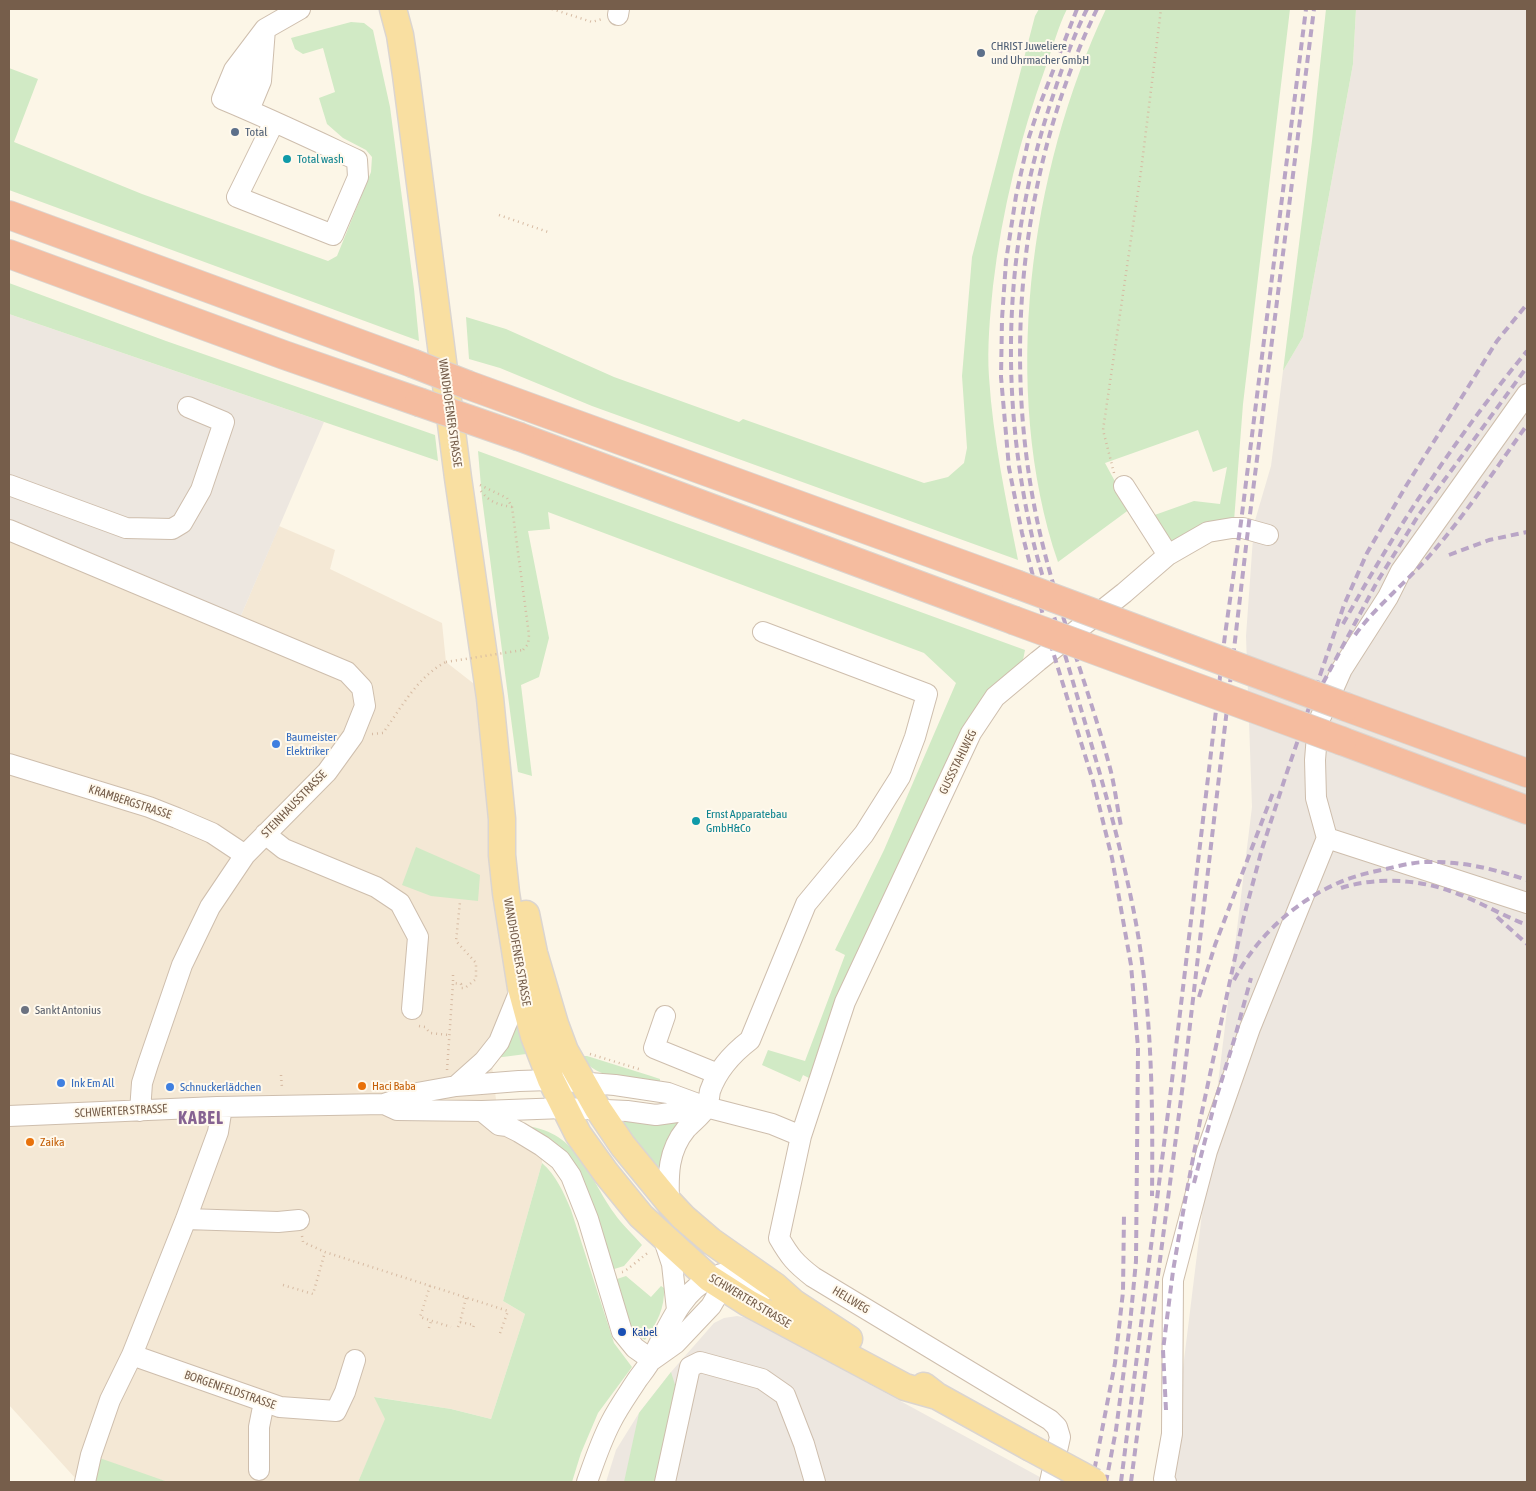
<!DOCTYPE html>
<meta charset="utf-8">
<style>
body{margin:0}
#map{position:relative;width:1536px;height:1491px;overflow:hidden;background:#fcf6e7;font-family:"Asap Condensed",sans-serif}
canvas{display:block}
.frame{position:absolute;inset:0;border:10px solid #765e4b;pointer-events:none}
</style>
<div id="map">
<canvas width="1536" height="1491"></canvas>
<div class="frame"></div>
</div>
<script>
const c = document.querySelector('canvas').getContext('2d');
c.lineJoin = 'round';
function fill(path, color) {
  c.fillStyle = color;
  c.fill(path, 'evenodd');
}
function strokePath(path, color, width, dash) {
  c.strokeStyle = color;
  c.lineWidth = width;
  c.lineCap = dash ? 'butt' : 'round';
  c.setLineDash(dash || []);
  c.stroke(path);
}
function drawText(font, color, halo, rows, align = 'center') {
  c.font = font + ' "Asap Condensed",sans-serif';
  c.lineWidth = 4;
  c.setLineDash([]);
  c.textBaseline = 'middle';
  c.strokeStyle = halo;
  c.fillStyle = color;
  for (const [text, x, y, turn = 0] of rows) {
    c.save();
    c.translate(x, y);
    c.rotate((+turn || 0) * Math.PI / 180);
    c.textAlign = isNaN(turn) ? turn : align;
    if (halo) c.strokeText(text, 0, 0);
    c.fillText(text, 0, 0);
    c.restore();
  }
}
fill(new Path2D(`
 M279,526l56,24 -5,19 112,54 4,39 32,25 32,303 -20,59 9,76 43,21v17l-39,138 22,13 -34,105 -40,-10 -76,-12 11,22 -28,63h-190l-17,-5 -75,2 -67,-74v-875l228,95z`), '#f4e8d5');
fill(new Path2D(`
 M1356,9h171v1473h-358l83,-675 -6,-171 8,-112 17,-58 12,-95 20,-34 50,-273z
 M9,314l315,108 -87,203 -228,-95z
 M737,1316l11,2 301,164h-443l10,-32 23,-37 32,-41 43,-49 10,-5z`), '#ede7e0');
fill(new Path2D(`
 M1039,9h28c-9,18 -14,38 -21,57 -26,72 -44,144 -53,220 -3,30 -6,61 -4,91 4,62 17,122 29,183l-426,-154 -92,-38 -31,-9 -3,-42 40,12 108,48 125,45 4,-3 181,64 24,-6 16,-14 3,-15 -5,-72 10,-119 63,-241z
 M1106,9h184l-47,395 -9,117 -67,25 -18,-29 45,-16 26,3 7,-37 -14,5 -15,-42 -93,33 25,46 -72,53c-58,-172 -29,-391 48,-553z
 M1326,9h30l-3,55 -50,273 -20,34 29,-230z
 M351,22l13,1 9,7 17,77 24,182 5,52 -410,-151v-122l29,11 -24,63 128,52 186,67 9,-5 34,-84 1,-15 -6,-7 -23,-12 -16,-14 -8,-26 16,-6 -12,-44 -20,6 -8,-5 -4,-11z
 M9,283l157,58 269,94 3,26 -429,-147z
 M478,451l547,199 -3,15 -39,37 -172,377 -8,-4 -3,7 -38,-17 6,-15 37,11 40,-106 -10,-5 49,-100 72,-167 -32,-30 -376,-141 2,17 -22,2 21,107 -10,39 -18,8 11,91 -14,-4 -36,-274z
 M416,847l64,28 -2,26 -47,-5 -29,-11z
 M512,1025h5l9,29 -31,4z
 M581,1056h6l64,20 9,3v3c-26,-3 -64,-1 -79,-26z
 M678,1121l2,2 -19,50 -40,-49 2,-2z
 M527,1126c51,7 61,50 87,87 7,11 19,21 28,32l-18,21 -13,4 -18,-63z
 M542,1163c14,12 22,30 29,47l43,133 18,24 -34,46 -17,40 -9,29h-214l27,-63 -11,-22 77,12 40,10 34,-105 -22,-13z
 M626,1276l25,21 10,-11 3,2c1,20 -7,35 -19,52l-14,-9 -17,-51z
 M671,1372l7,22 -21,88h-33l15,-69z
 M91,1455l77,27h-82z`), '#d1eac5');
const minor = new Path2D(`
 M618,15l1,-6
 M236,105l21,-54
 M249,110l12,-29 4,-52
 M274,122l-37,75 96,38 25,-58 -1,-17c-45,-21 -89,-42 -135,-61l12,-29 31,-41 35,-20
 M9,485l117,43 46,1 10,-6 19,-33 23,-68 -36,-15
 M1124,486l44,69
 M9,530l338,142 15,16 3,18 -12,30 -26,36 -82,83 -35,52 -28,58 -34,99 -6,19 -2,28
 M9,764l140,43 28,11 35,15 33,22
 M265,834l19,15 92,38 24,16 18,34 -6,72
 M1327,838l200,65
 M665,1016l-11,32 64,26
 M456,1086l28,-25 15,-19 22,-54
 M384,1104l13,6 85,1 82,-3 63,3 29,4 49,-7
 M482,1111l17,14 8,1 12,6 23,14 18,14 11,16 17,43 34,113 13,16 17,12
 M9,1116l208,-9 167,-3 33,-11 39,-7 63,-5 32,-1 64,5 53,8 38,14 66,17 29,12
 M669,1202c-1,-28 -1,-51 17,-73 6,-7 17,-14 21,-23 2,-4 2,-10 3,-15 7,-20 23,-38 40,-51l56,-136 58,-70 36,-57 15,-40 12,-43 -164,-62
 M186,1219l92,3 21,-2
 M663,1237l9,27 5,46
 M132,1355l148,52 56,4 9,-19 10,-32
 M652,1360l24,-17 35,-37 11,-19 -1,-13
 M259,1470v-43l5,-25
 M85,1482l6,-27 19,-55 22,-45 54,-136 32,-87 4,-25
 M587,1482c7,-20 14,-41 24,-60 7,-14 17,-28 26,-42 5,-7 11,-14 15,-22 14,-26 29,-68 60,-80 19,-8 37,2 53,12
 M665,1482l25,-115 10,-5 62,17 23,16 19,49 11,38
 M1050,1482l10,-45 -3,-10 -7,-7 -237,-143c-18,-14 -23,-20 -34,-39l22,-102 44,-134 126,-269 24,-36 43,-36 86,-68 44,-38 40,-23 24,-4h11l25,7
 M1166,1482l-2,-3 8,-45 1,-154 34,-129 43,-123 77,-190 -11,-40 -1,-38 3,-37 24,-54 46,-72 13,-26 126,-177`);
const major = new Path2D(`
 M393,9l7,26 6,40 52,403 32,220 12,121v36l4,38 15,95 13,48 17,44 27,54 28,39 35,43 68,62 39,25 157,84 32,9
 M526,914l8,39 21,71 10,27 33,58 25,37 46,56 14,15 28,24 64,45 19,17 55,36
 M924,1386l13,10 92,51`);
const highway = new Path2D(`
 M9,215l403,148
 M9,254l275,101 135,47
 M468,385l548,199
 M520,437l493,183
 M1346,707l181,66
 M1342,741l185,69`);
strokePath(minor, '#cebead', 22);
strokePath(major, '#dbd5d0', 29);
strokePath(highway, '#dbd5d0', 30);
strokePath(new Path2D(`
 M552,9l40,13 10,-3
 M499,215l49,17
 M1114,473l-11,-43 38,-259 20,-162
 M480,485l27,13 5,9 17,128 -1,9 -5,6
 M481,491c8,11 18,14 31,16
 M372,734l11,-1c18,-25 35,-57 63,-71
 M453,975v8
 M419,1026l6,1 5,6 19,2
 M590,1054l52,16
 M447,1070l6,-87 8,1v4h4l11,-9v-16l-20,-22 4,-39
 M281,1075l1,13
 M302,1236l1,6 22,10 183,59 -9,25
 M622,1272c5,-1 21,-16 27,-20
 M283,1285l30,9 12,-42
 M430,1286l-10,31 31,10
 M466,1298l-6,24 14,3 -1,3
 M458,1327l2,-5
 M429,1328l2,-7`), '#d6baa2', 2.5, [1, 4]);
strokePath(minor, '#fff', 20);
strokePath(major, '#f9dfa1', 26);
strokePath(highway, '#f5bc9f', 28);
strokePath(new Path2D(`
 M1077,9l-38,98 -10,30 -13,59 -10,65 -4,58 -1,58 8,91 13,65 27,106 44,142 19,77 19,107 7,83 -2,213 -6,63 -14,106 -10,52
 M1087,9c-16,32 -28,68 -39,102 -43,137 -48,276 -18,416 5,24 12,47 19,71 27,100 61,198 82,300 21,97 22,199 21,298
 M1097,9c-77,158 -96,349 -58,520 18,81 50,159 71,239 5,19 7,39 11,58
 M1449,555l40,-15 38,-8
 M1343,624c53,-96 114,-188 184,-273
 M1355,635c22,-30 52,-53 76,-81 35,-40 65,-86 96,-129
 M1323,683l54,-101 41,-66 109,-149
 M1341,888c34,-11 76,-9 109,3 27,9 51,24 77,34
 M1497,917l30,27
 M1234,980c24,-46 64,-81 111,-100 13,-5 27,-8 41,-11 13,-3 27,-7 41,-7 35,-1 67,7 100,18
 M1199,997l16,-52 59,-155
 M1194,1183l21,-81 20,-65 16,-59
 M1166,1410l-3,-60 10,-79 12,-70 15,-80 43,-201 19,-71 23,-71 59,-173 23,-52 39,-67 91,-145 30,-37
 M1092,1482l23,-119 8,-71 1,-78
 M1121,1482l49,-385 55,-462 16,-113 65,-513
 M1131,1482l53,-406 63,-538 67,-529`), '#b9a5c6', 4, [8, 5]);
const majorBridge = new Path2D(`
 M1029,1447l65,35`);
const highwayBridge = new Path2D(`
 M412,363l56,22
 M419,402l101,35
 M1016,584l330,123
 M1013,620l329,121`);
strokePath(majorBridge, '#dbd5d0', 29, []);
strokePath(highwayBridge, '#dbd5d0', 30, []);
strokePath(new Path2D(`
 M446,662l77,-12`), '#d6baa2', 2.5, [1, 4]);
strokePath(majorBridge, '#f9dfa1', 26);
strokePath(highwayBridge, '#f5bc9f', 28);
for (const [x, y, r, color] of [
 [981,53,5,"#5c6f8a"],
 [235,132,5,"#5c6f8a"],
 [287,159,5,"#0f9aa8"],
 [276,744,5,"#3f7fe0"],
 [696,821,5,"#0f9aa8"],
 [25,1010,5,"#6b7280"],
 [61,1083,5,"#3f7fe0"],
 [362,1086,5,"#e8710a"],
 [170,1087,5,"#3f7fe0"],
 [30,1142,5,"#e8710a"],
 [622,1332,5,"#1a4fb4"]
]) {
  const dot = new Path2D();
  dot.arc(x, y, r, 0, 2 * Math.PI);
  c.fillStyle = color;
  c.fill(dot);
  strokePath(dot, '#fff9ed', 2);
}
drawText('12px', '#4e5e75', '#fff9ed', [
 ["CHRIST Juweliere",991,46],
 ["und Uhrmacher GmbH",991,60],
 ["Total",245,132]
], 'left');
drawText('12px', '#0d838f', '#fff9ed', [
 ["Total wash",297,159],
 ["Ernst Apparatebau",706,814],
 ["GmbH&Co",706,828]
], 'left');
drawText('12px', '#765e4b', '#fff9ed', [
 ["WANDHOFENER STRASSE",450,413,82],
 ["GUSSSTAHLWEG",958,762,-64],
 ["KRAMBERGSTRASSE",130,802,18],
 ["STEINHAUSSTRASSE",294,804,-46],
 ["WANDHOFENER STRASSE",517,952,80],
 ["SCHWERTER STRASSE",121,1111,-3],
 ["HELLWEG",851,1300,31],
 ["SCHWERTER STRASSE",750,1301,31],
 ["BORGENFELDSTRASSE",230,1390,19]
]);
drawText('12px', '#366cbe', '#fff9ed', [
 ["Baumeister",286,737],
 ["Elektriker",286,751],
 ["Ink Em All",71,1083],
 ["Schnuckerlädchen",180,1087]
], 'left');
drawText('12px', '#5b616d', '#fff9ed', [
 ["Sankt Antonius",35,1010]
], 'left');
drawText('12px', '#c56008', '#fff9ed', [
 ["Haci Baba",372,1086],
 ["Zaika",40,1142]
], 'left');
drawText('12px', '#164399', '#fff9ed', [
 ["Kabel",632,1332]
], 'left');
c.letterSpacing = '1px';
drawText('bold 18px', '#866392', '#fff9ed', [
 ["KABEL",201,1118]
]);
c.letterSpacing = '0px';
</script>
